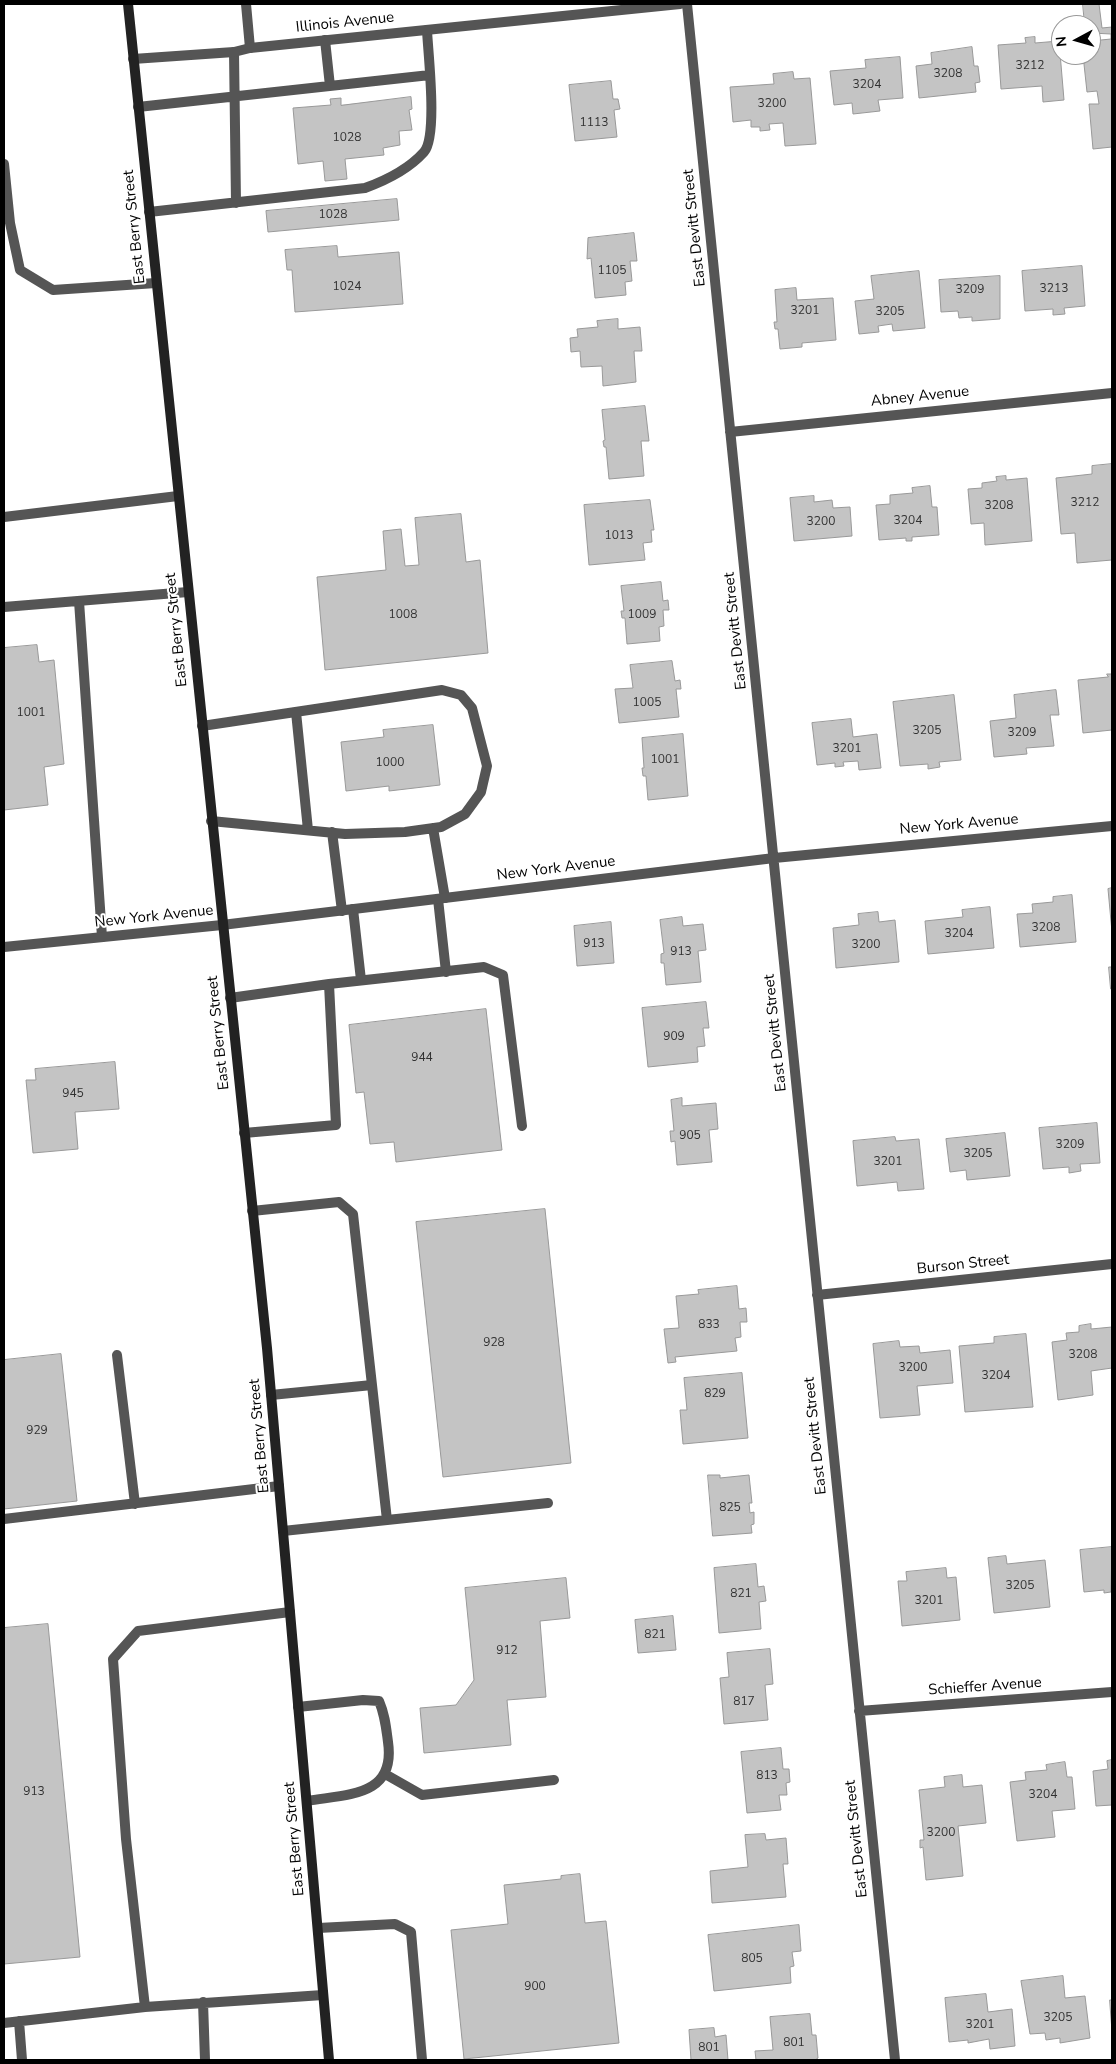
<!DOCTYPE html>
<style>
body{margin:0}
#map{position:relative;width:1116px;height:2064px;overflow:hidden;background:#fff;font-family:"Nunito Sans",sans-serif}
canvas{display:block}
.frame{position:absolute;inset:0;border:5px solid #000;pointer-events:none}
.north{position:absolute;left:1051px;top:15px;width:50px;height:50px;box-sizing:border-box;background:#fff;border:1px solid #999;border-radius:50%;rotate:264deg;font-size:14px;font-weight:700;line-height:20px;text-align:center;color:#000}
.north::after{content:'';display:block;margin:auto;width:18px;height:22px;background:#000;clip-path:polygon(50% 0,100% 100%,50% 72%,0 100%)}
</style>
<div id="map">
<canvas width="1116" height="2064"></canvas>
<div class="frame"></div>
<div class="north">N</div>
</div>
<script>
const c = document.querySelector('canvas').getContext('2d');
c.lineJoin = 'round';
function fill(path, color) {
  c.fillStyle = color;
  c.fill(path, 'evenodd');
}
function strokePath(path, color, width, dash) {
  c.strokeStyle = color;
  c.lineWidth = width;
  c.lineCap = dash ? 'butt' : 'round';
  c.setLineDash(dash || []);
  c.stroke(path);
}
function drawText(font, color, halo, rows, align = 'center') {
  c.font = font + ' "Nunito Sans",sans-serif';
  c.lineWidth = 4;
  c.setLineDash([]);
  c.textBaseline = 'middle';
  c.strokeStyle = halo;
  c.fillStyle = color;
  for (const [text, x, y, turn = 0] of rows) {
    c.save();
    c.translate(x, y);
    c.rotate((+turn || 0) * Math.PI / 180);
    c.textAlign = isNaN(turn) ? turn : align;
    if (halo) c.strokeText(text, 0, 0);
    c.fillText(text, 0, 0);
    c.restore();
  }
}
const building = new Path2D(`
 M1083,4h16l3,24 10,-1v120l-19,2 -4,-45h10l-2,-13 -10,1 -4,-37h8v-14l20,-2v-5l-20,-1v-8h-6z
 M1035,37v6l24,-2 5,59 -21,2 -1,-16 -41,3 -3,-44 28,-2 -1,-5z
 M972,47l2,19h4l2,16 -5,1 1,9 -57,6 -3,-32 16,-2 -1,-11z
 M900,57l3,41 -25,2 2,11 -27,3 -1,-11 -18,2 -4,-34 36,-3 -1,-8z
 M793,72l1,7 16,-1 6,66 -31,2 -2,-23 -14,1 1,6 -10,1v-4h-9v-7l-18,2 -3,-35 44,-3 -1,-10z
 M611,81l2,18h5l2,10 -6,1 3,27 -42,4 -6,-56z
 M411,97l1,12 -3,1 3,20 -13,1 1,14 -17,3 1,7 -39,4 2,20 -22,2 -2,-20 -25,3 -5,-56 38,-3 -1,-6 11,-1v7z
 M397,199l2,21 -131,12 -2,-21z
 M634,233l3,28h-7l2,20 -7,1 1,13 -31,3 -4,-40 -4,1 1,-21z
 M337,246l1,11 61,-5 4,52 -108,8 -3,-42h-5l-2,-20z
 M1082,266l3,40 -21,2 1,6 -12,1v-6l-28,2 -3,-40z
 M919,271l6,57 -32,3 -1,-7 -14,2 1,6 -20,2 -4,-33 19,-2 -3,-23z
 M1000,276v43l-28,2v-4l-13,1 -1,-7 -17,1 -2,-32z
 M796,288l1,12 36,-2 3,42 -34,3v4l-22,2 -2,-20h-3l-1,-7h3l-2,-32z
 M618,319v10l22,-2 2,24h-8l2,31 -33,4 -1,-20 -21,1 -1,-16 -9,1 -1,-14 8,-1 -1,-8 21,-2 -1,-6z
 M645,406l4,35h-8l3,35 -35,3 -3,-32h-2l-1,-6 2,-1 -3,-30z
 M1112,464v96l-35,3 -2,-30 -14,1 -5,-56 36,-4v-8z
 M1006,476v4l21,-2 5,63 -47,4 -1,-22 -13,1 -3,-35 14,-1v-5l15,-2 -1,-4z
 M930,486l2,21h5l2,28 -27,2v4h-6v-3l-27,2 -3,-35 14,-1v-9l23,-2 -1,-5z
 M814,496v6l18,-2 1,8 17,-1 2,29 -58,5 -4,-43z
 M650,500l4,30h-3l1,12 -9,1 2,17 -56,5 -5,-60z
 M461,514l5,48 14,-2 8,93 -163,17 -8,-93 69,-7 -3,-39 18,-2 4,37 14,-1 -4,-47z
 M661,582l2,19 5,-1 1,10h-6l1,16 -5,1 1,14 -33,3 -2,-26h-3l-1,-7h3l-3,-25z
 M37,645l2,17 15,-2 10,104 -20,3 4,38 -44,5v-162z
 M672,661l3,20 5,-1 1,9h-5l3,28 -60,6 -4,-34 18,-1 -3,-23z
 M1107,674h5v56l-29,3 -5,-53 30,-3z
 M1056,690l3,25h-9l4,31 -28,2 1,6 -33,3 -4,-36 26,-3 -2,-23z
 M954,695l7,65 -22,2 1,5 -12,2v-5l-28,2 -7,-64z
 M851,719l2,18 24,-3 4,34 -22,2 -1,-9 -15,1 1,4 -9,1v-4l-18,2 -5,-42z
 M433,725l7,60 -51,6v-5l-43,5 -5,-49 43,-5 -1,-7z
 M683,734l5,62 -40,4 -2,-24h-3l-1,-8h2l-2,-30z
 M1112,888v44l-4,-43z
 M1072,895l4,47 -56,5 -3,-33 16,-1 -1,-9 21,-2v-5z
 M990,907l4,41 -66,6 -3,-33 38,-4 -1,-7z
 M878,912l1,10 16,-2 4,42 -63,6 -3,-40 26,-3 -1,-11z
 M682,917l1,9 20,-2 3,26 -8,1 3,31 -35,3 -2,-22h-3v-9l3,-1 -4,-33z
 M611,922l3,41 -37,3 -3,-40z
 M1109,967h3v22h-1z
 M706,1002l3,26h-6l2,18 -8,1 1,15 -50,5 -6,-59z
 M486,1009l16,141 -106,12 -2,-20 -24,2 -6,-52 -8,1 -7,-68z
 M115,1062l4,47 -44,3 3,37 -45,4 -7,-73h10l-1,-11z
 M682,1098v8l34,-3 2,26 -9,1 3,32 -35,3 -2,-24 -4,1 -1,-11h4l-3,-31z
 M1097,1123l3,40 -20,1 1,7 -12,2v-6l-26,2 -4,-41z
 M1005,1133l5,43 -43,4 -1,-10 -16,2 -4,-33z
 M895,1137l1,4 23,-2 5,50 -26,2 -1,-9 -40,4 -4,-45z
 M545,1209l26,254 -128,14 -27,-255z
 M737,1286l2,23 7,-1 1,14h-7l1,15 -6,1 2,13 -62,6 1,5 -8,1 -4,-34 15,-1 -3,-32 23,-2 -1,-4z
 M1091,1324v5l21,-2v41l-21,3 2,24 -35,5 -6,-58 15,-2 -1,-7 13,-1v-6z
 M1026,1334l7,73 -68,5 -6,-66 35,-3v-6z
 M899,1341l1,6 19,-1 1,7 30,-3 3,33 -36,3 3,29 -40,3 -7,-74z
 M61,1354l16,147 -73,8v-149z
 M742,1373l6,65 -65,6 -3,-34h7l-3,-32z
 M708,1475h12v3l29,-3 3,28h-3l1,10 4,-1v12l-3,1 1,8 -39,3z
 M1112,1547l-1,45 -7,1v-3l-20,2 -4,-42z
 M1006,1556l1,8 38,-4 5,47 -56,6 -6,-55z
 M756,1564l2,23 6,-1 2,15 -7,1 2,27 -42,4 -5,-65z
 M946,1568l1,10 9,-1 4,43 -58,6 -4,-45h9l-1,-9z
 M566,1578l4,40 -30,3 6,76 -39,3 4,45 -87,8 -4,-45 36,-3 18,-25 -9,-92z
 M673,1616l3,34 -38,3 -3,-33z
 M48,1624l32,333 -76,7v-336z
 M770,1649l3,35 -8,1 3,35 -44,4 -4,-46 9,-1 -2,-24z
 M781,1748l2,21h6l1,13 -4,1 1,12h-8l2,15 -34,3 -6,-61z
 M1112,1760v45l-16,1 -3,-35 15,-2 -1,-8z
 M1065,1762l2,15h5l3,32 -23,2 3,26 -38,4 -7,-59 16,-2 -1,-8 22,-2 -1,-5z
 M962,1775l1,12 19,-2 4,38 -28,3 5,50 -37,4 -3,-33 -3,1v-8h4l-5,-50 26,-3 -1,-10z
 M765,1834l1,6 20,-2 2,26h-5l3,33 -74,6 -2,-32 38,-4 -3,-32z
 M580,1874l5,49 21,-2 13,122 -155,16 -13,-129 57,-6 -4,-39 57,-6v-3z
 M799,1925l2,26 -9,1 2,14 -4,1 1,16 -77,8 -6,-56z
 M1063,1976l2,22 20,-2 5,42 -30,5v-5l-14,2 -1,-7 -15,1 -9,-53z
 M986,1994l2,18 24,-3 3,37 -25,3 -1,-10 -21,4v-3l-19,2 -4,-44z
 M1110,2000h2v31z
 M810,2014l2,21h4l2,23 -3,2h-59l-1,-9 18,-1 -3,-33z
 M714,2028l1,9 11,-2 2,25h-37l-2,-30z`);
fill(building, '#c4c4c4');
strokePath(building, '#999', 1);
strokePath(new Path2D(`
 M246,4l4,44
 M325,40l5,46
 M234,52l2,151
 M138,107l292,-32
 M4,164l6,59 10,47 33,20 103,-7
 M149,212l216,-24c22,-8 43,-18 59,-36 14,-16 4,-99 3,-122
 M4,517l174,-21
 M79,601l23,336
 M4,607l184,-15
 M296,712l12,118
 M202,726l240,-36 19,5 11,13 15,58 -6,26 -16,22 -24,13 -36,5 -60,2 -134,-13
 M433,828l12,70
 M332,832l10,79
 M438,899l8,73
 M353,909l8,71
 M230,998l99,-14
 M244,1133l92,-8 -7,-141 155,-17 19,8 19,151
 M252,1211l87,-9 14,12 34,306
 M117,1355l18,149
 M271,1395l101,-10
 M4,1519l275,-33
 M283,1531l265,-28
 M290,1612l-152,19 -25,28 13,180 19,168 178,-12
 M298,1707l65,-7 16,1c6,14 7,26 9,41 8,55 -41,52 -81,59
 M385,1774l37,21 132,-15
 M318,1928l77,-4 16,8 11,128
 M203,2002l2,58
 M19,2021l3,39
 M4,2023l141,-16`), '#555', 10);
strokePath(new Path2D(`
 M687,4l208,2056
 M133,59l101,-7 16,-4 430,-44
 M730,432l382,-39
 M4,947l218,-22 552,-67 338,-32
 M817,1295l295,-31
 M859,1711l253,-19`), '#555', 10);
strokePath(new Path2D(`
 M128,4l139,1344 62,712`), '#222', 10);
drawText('12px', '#313131', null, [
 ["3212",1030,66],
 ["3208",948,74],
 ["3204",867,85],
 ["3200",772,104],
 ["1113",594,123],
 ["1028",347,138],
 ["1028",333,215],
 ["1105",612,271],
 ["1024",347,287],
 ["3213",1054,289],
 ["3209",970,290],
 ["3201",805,311],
 ["3205",890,312],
 ["3212",1085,503],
 ["3208",999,506],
 ["3204",908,521],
 ["3200",821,522],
 ["1013",619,536],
 ["1008",403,615],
 ["1009",642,615],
 ["1005",647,703],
 ["1001",31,713],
 ["3205",927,731],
 ["3209",1022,733],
 ["3201",847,749],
 ["1001",665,760],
 ["1000",390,763],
 ["3208",1046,928],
 ["3204",959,934],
 ["913",594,944],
 ["3200",866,945],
 ["913",681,952],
 ["909",674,1037],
 ["944",422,1058],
 ["945",73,1094],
 ["905",690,1136],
 ["3209",1070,1145],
 ["3205",978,1154],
 ["3201",888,1162],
 ["833",709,1325],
 ["928",494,1343],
 ["3208",1083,1355],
 ["3200",913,1368],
 ["3204",996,1376],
 ["829",715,1394],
 ["929",37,1431],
 ["825",730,1508],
 ["3205",1020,1586],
 ["821",741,1594],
 ["3201",929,1601],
 ["821",655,1635],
 ["912",507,1651],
 ["817",744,1702],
 ["813",767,1776],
 ["913",34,1792],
 ["3204",1043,1795],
 ["3200",941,1833],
 ["805",752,1959],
 ["900",535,1987],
 ["3205",1058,2018],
 ["3201",980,2025],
 ["801",794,2043],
 ["801",709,2048]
]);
drawText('15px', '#000', '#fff', [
 ["Illinois Avenue",345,23,-6],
 ["East Berry Street",135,227,-96],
 ["East Devitt Street",695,228,-96],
 ["Abney Avenue",920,397,-6],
 ["East Berry Street",177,630,-96],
 ["East Devitt Street",736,631,-96],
 ["New York Avenue",959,825,-5],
 ["New York Avenue",556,869,-7],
 ["New York Avenue",154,917,-6],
 ["East Berry Street",219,1033,-96],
 ["East Devitt Street",776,1033,-96],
 ["Burson Street",963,1265,-6],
 ["East Berry Street",260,1436,-95],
 ["East Devitt Street",816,1436,-96],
 ["Schieffer Avenue",985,1687,-4],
 ["East Berry Street",295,1839,-95],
 ["East Devitt Street",857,1839,-96]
]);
</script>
